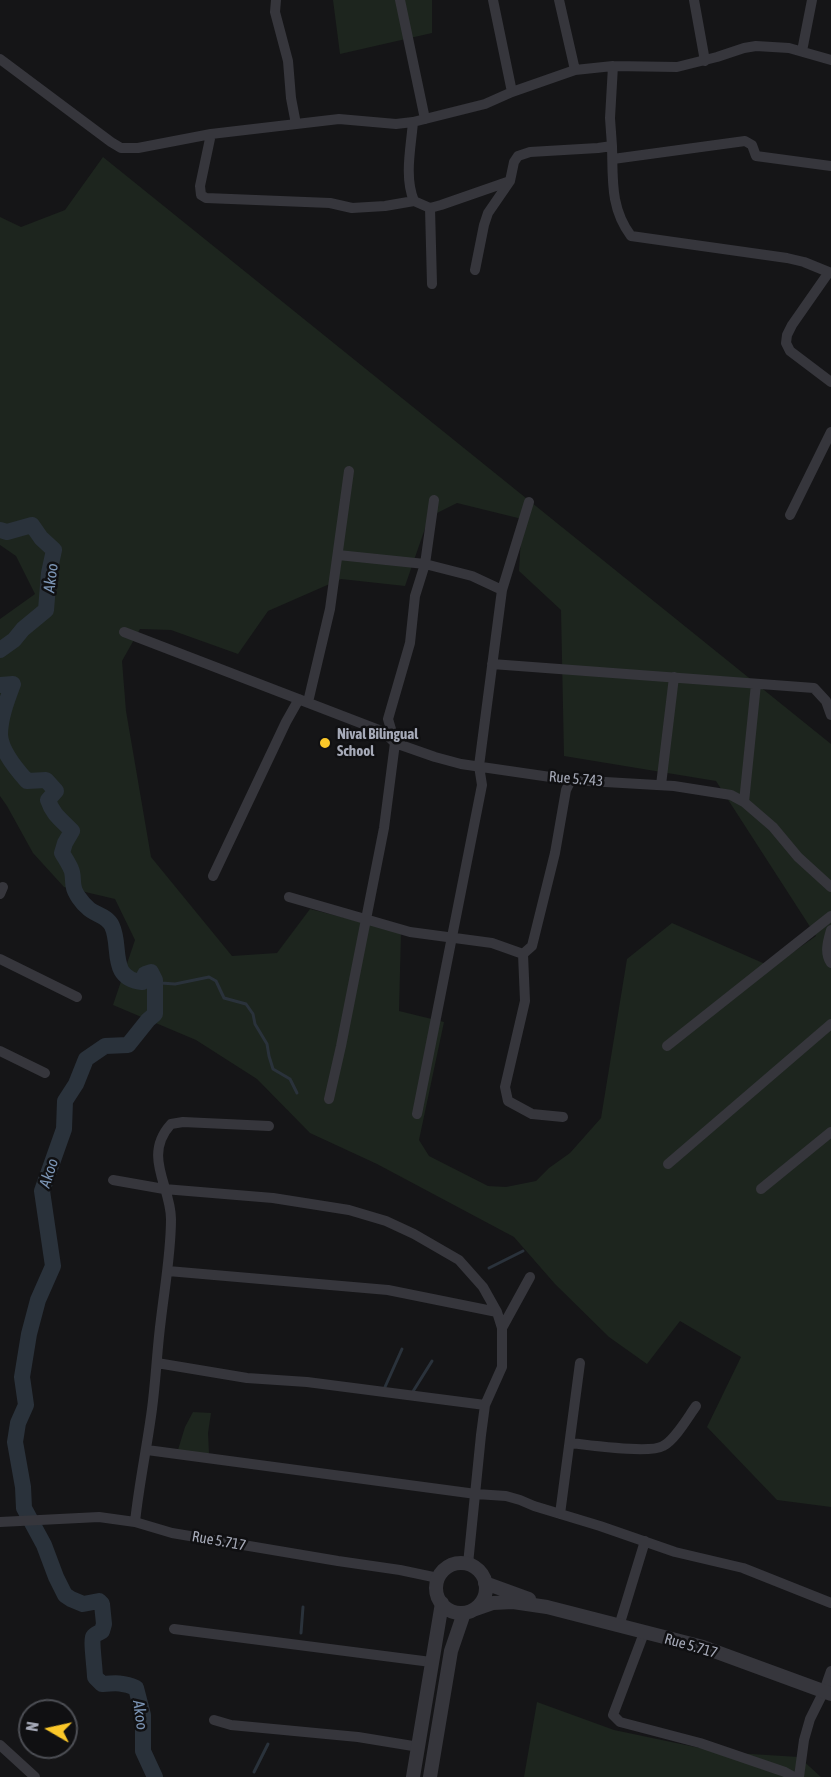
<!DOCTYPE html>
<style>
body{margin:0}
#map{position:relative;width:831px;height:1777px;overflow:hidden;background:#151517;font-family:"Asap Condensed",sans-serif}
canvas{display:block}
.north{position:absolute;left:18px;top:1699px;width:60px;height:60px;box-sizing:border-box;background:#101012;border:2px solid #4c4e54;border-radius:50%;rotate:279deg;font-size:16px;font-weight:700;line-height:24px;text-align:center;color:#a6aab8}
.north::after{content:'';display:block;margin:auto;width:21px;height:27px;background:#fac729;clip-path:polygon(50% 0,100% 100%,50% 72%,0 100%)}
</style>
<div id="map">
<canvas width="831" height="1777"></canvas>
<div class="north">N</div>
</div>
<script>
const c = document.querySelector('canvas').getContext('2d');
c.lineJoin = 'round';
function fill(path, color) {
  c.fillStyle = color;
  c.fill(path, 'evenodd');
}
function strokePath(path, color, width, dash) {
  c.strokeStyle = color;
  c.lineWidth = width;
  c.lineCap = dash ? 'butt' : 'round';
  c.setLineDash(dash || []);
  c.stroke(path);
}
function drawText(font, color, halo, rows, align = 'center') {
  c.font = font + ' "Asap Condensed",sans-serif';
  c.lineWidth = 5;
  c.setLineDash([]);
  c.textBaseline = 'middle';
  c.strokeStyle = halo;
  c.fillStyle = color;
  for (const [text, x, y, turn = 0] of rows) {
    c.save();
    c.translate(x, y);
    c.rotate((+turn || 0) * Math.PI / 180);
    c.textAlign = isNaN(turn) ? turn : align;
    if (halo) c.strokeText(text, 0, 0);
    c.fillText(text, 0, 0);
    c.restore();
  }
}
fill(new Path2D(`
 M333,0h99v33l-92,21z
 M103,157l728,587v763l-54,-7 -70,-73 34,-70 -61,-36 -33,43 -38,-27 -54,-53 -41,-47 -137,-73 -67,-31 -53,-54 -61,-39 -83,-35 22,-65 -20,-41 -51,-12 -31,-34 -26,-47 -7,-10v-177l35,-25 -19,-38 -16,-11v-328l21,10 44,-17zM457,503l65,16 -3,52 42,39 3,146 152,25 100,155 -44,31 -100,-44 -45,36 -26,159 -31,35 -21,15 -13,13 -30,6 -18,-1 -59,-30 -10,-16 25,-118 -45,-11 2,-79 -91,-23 -33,44 -45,3 -81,-99 -25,-146 -4,-50 18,-32 31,1 67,24 30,-43 73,-32 64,7 24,-69z
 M193,1412l18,1 -3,20 1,20h-32l8,-26z
 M537,1702l77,28 105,22 80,5 22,20h-297z`), '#1d251e');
strokePath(new Path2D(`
 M155,980l6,3 14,1 34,-7 7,4 8,17 22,6 7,10 2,10 12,20 2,12 4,13 17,10 7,14
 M489,1268l34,-17
 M385,1387l17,-38
 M412,1393l20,-32
 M301,1633l2,-26
 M254,1772l14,-28`), '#2a323b', 3);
strokePath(new Path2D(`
 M0,530l7,2 25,-7 9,13 13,12 -5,23 -3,37 -23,19 -9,11 -14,10
 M0,685l13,-1c-6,16 -13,34 -13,51 1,15 17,35 27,46l19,-1 10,11 -8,9c5,15 14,20 24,31l-7,12 -3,10c3,5 7,11 9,16 3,6 1,13 3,19 1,5 8,15 13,19 7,8 20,8 25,19 10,21 -4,52 30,56l3,-8 6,-2 4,8v34l-7,6 -20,25 -23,1 -19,13 -10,25 -11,17 -1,28 -22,62 11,75 -15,34 -9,34 -7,43 4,28 -8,18 -3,19 8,45 1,21 20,37 12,32 9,18 6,4 12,5 16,-3 3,3 2,20 -2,7c-3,2 -7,3 -9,6 -2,3 2,33 2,40l7,7c12,-1 22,-2 34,4l7,27v36l12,26`), '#2a323b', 16);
strokePath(new Path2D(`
 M276,0l-1,12 13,49 3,37 5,26
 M400,0l25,119
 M493,0l19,92
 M559,0l16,70
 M694,0l11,61
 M802,51l10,-51
 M0,59l111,83 10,6h17l73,-14 128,-15 57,5 17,-2 72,-18 27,-12 63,-22 38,-4 64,1 40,-10 27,-9 12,-2 33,2 42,12
 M413,122c-2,25 -9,55 1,79l16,7 11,-3 69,-24
 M211,134l-11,52 1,9 5,3 124,5 22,5 33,-2 29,-5
 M612,146c1,33 -2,62 19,90l156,22 17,4 27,11
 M613,159l132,-18 7,4 4,11 75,10
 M430,208l2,76
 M475,270l9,-45 4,-12 22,-32 4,-19 4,-6 12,-4 68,-4 14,-2 -2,-28 3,-52
 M829,272l-37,53 -5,10 -1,8 4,8 41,31
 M790,515l41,-83
 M338,555l87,9 9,-64
 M124,632l260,100 11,11 40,14 26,7 110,16 103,6 57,9 13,7 29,25 25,30 33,30
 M492,664l322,24 12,13 5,14
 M308,702l22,-93 19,-138
 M661,785l13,-108
 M744,802l12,-118
 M213,876l73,-154 13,-23
 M0,894l3,-7
 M289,897l121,35 82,11 31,11
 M831,930c-3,11 -7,23 0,33
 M0,959l77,38
 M667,1046l164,-130
 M0,1051l45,22
 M329,1099l12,-53 43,-218 11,-85 -7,-24 22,-76 5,-47 10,-32 47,12 30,14
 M417,1114l65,-329 -3,-19 23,-176 27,-88
 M563,1117l-31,-3 -24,-13 -3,-14 20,-86 -2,-47 9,-8 23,-93 11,-63 5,-10
 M668,1164l163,-140
 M113,1180l51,9 109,9 76,12 37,11 28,13 45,26 24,27 14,25 5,16v39l-17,38 -4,30 -13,129
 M761,1189l70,-57
 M168,1271l220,19 109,22
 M502,1328l28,-51
 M157,1363l90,15 60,4 178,23
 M570,1443c19,2 79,11 93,3 12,-6 25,-29 33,-40
 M147,1450l329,44 30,2 14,4 14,6 66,20 75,26 68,16 88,35
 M560,1514l20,-151
 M0,1522l99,-5 36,5 37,11 166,28 62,9 38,8
 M135,1522c4,-38 12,-75 17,-113 4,-30 5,-60 9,-90 4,-34 10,-67 10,-100 0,-33 -29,-63 0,-95l12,-2 86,4
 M619,1626l26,-85
 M174,1629l257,33
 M644,1633l-31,82 7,7 80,21 85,29 9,5
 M214,1720l17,5 127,12 61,10
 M0,1745l35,32
 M799,1777l5,-37 6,-21 14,-28 7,-20`), '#36363c', 10);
strokePath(new Path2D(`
 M436 1588a25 25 0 1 1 50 0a25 25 0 1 1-50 0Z
 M485,1583l44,16
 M473,1610l20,-7 20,-1 34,5 156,40 128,47
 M413,1777l29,-174
 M430,1777l21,-126 13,-38`), '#36363c', 14);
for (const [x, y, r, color] of [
 [325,743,6,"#fac729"]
]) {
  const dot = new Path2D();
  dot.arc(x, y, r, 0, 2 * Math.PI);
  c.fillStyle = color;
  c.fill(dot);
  strokePath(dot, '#101012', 2);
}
drawText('bold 15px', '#a6aab8', '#101012', [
 ["Nival Bilingual",337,734],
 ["School",337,751]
], 'left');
drawText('15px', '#a6aab8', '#101012', [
 ["Rue 5.743",576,779,5],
 ["Rue 5.717",219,1541,10],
 ["Rue 5.717",691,1646,16]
]);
drawText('italic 16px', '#7b94b4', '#101012', [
 ["Akoo",51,578,-83],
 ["Akoo",49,1173,-72],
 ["Akoo",140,1715,82]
]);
</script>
